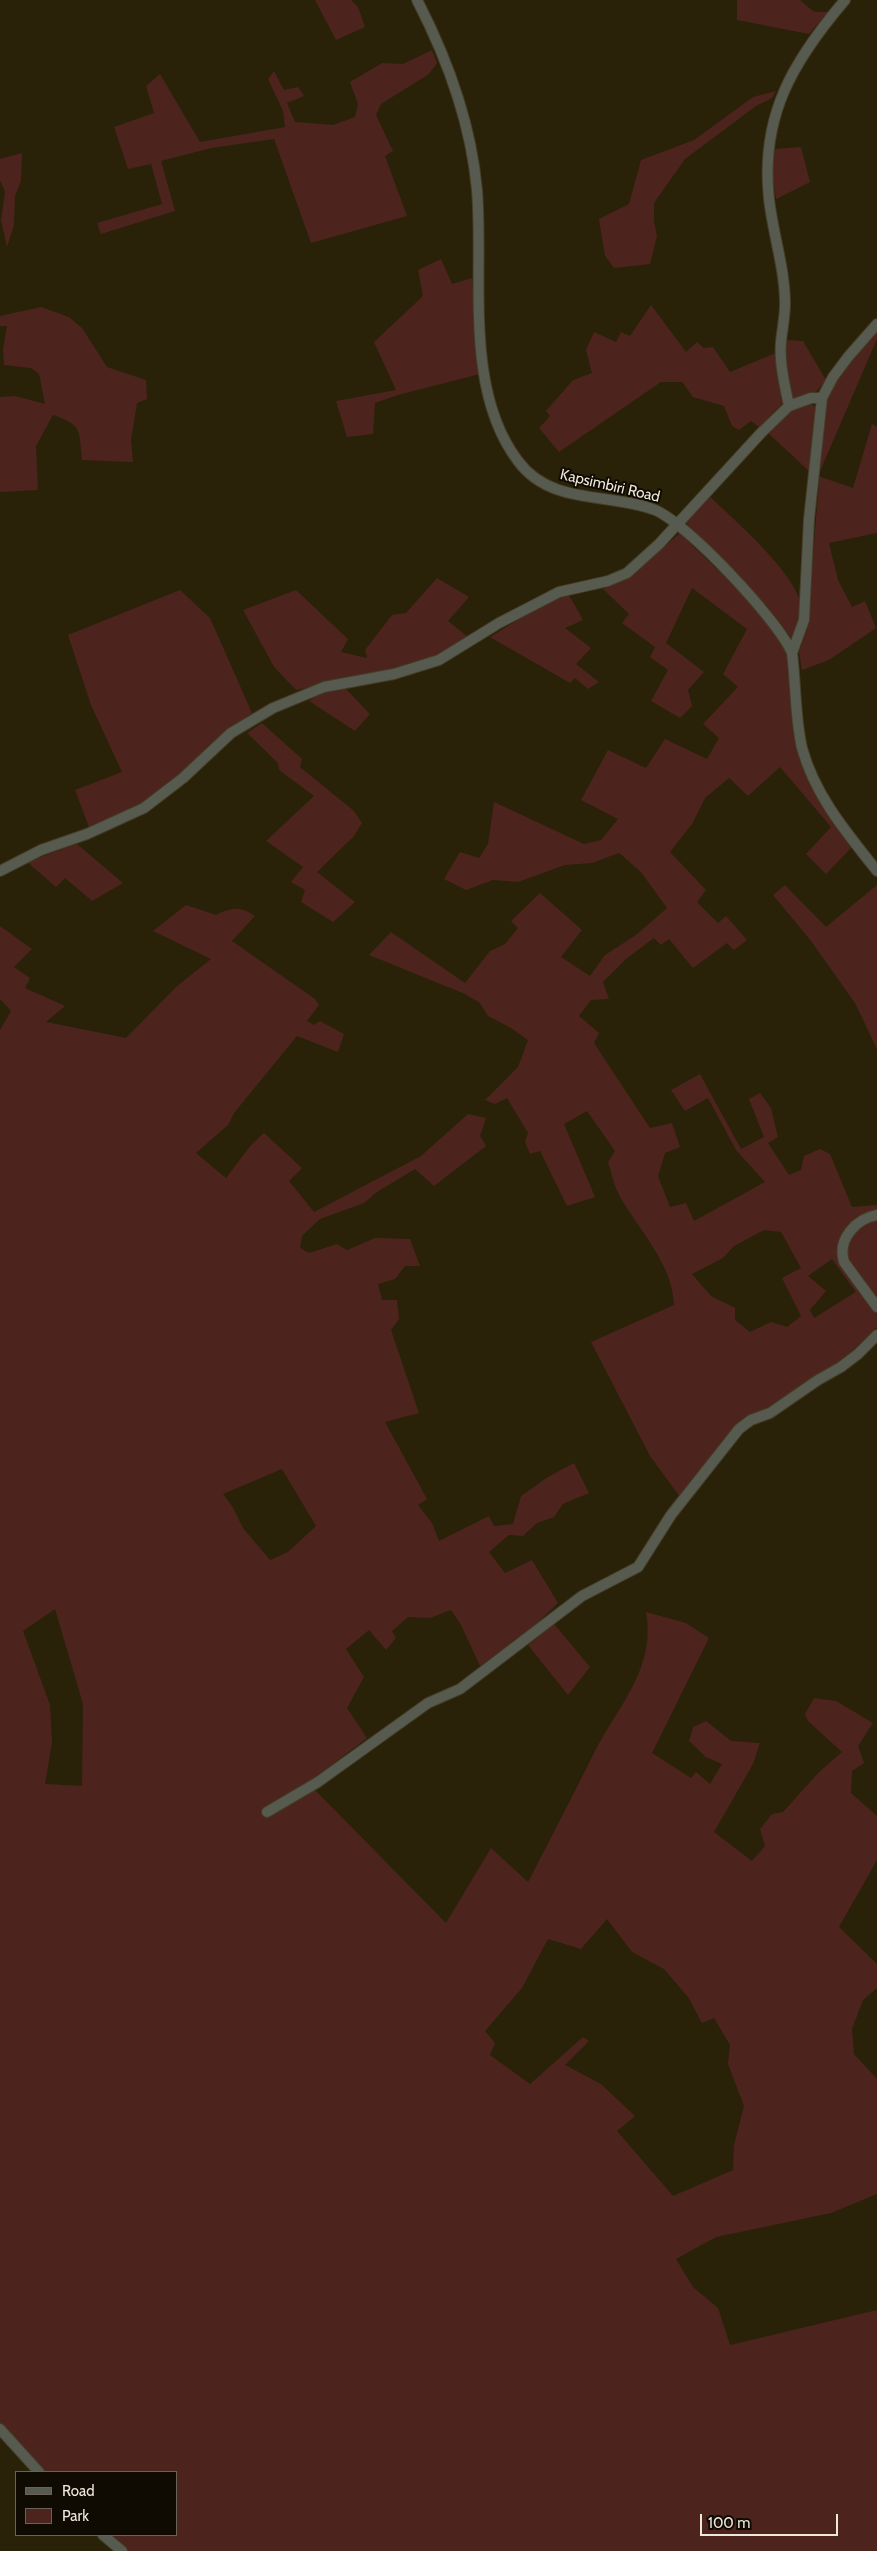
<!DOCTYPE html>
<style>
body{margin:0}
#map{position:relative;width:877px;height:2551px;overflow:hidden;background:#292108;font-family:Cabin,sans-serif}
canvas{display:block}
.legend{position:absolute;left:15px;top:2471px;width:162px;height:65px;box-sizing:border-box;background:#0f0b03;border:1px solid #686359;margin:0;padding:6px 9px;list-style:none;font-size:15px;color:#ede8da}
.legend li{display:flex;align-items:center;gap:10px;height:25px}
.legend b{width:25px;border:1px solid #686359}
.scale{position:absolute;left:700px;top:2514px;width:138px;height:22px;box-sizing:border-box;border:2px solid #ede8da;border-top:0;padding-left:6px;font-size:15px;line-height:18px;white-space:nowrap;color:#ede8da;-webkit-text-stroke:4px #0f0b03;paint-order:stroke}
</style>
<div id="map">
<canvas width="877" height="2551"></canvas>
<ul class="legend">
<li><b style="height:6px;background:#565a4f"></b>Road</li>
<li><b style="height:14px;background:#4d241d"></b>Park</li>
</ul>
<div class="scale">100 m</div>
</div>
<script>
const c = document.querySelector('canvas').getContext('2d');
c.lineJoin = 'round';
function fill(path, color) {
  c.fillStyle = color;
  c.fill(path, 'evenodd');
}
function strokePath(path, color, width, dash) {
  c.strokeStyle = color;
  c.lineWidth = width;
  c.lineCap = dash ? 'butt' : 'round';
  c.setLineDash(dash || []);
  c.stroke(path);
}
function drawText(font, color, halo, rows, align = 'center') {
  c.font = font + ' Cabin,sans-serif';
  c.lineWidth = 4;
  c.setLineDash([]);
  c.textBaseline = 'middle';
  c.strokeStyle = halo;
  c.fillStyle = color;
  for (const [text, x, y, turn = 0] of rows) {
    c.save();
    c.translate(x, y);
    c.rotate((+turn || 0) * Math.PI / 180);
    c.textAlign = isNaN(turn) ? turn : align;
    if (halo) c.strokeText(text, 0, 0);
    c.fillText(text, 0, 0);
    c.restore();
  }
}
fill(new Path2D(`
 M315,0h36l7,7 7,20 -29,13z
 M737,0h63l14,12h14l-19,22 -72,-14z
 M432,50l5,13 -8,11 -48,30 -5,11 17,36 -8,5 22,60 -96,27 -37,-104 -63,9 -50,13 14,50 -74,23 -4,-11 65,-19 -11,-40 -23,5 -14,-42 40,-14 -8,-27 14,-12 40,68 85,-15 -2,-16 -15,-32 6,-8 10,19 14,-3 6,9 -17,7 8,19 38,3 22,-8 3,-13 -8,-22 32,-19 21,1z
 M776,91l-4,7 -16,8 -71,53 -31,44v18l3,15 -7,28 -36,4 -9,-12 -6,-37 30,-15 12,-44 53,-20 59,-43z
 M801,147l9,35 -34,17 -4,-27 3,-23z
 M22,153l-1,28 -6,15 -1,29 -7,22 -6,-27 4,-28 -5,-12v-21z
 M441,259l11,25 20,-6 8,96 -82,21 -23,8 -2,31 -26,3 -11,-36 60,-11 -22,-48 49,-46 -5,-26z
 M651,305l35,47 11,-10 7,6 9,-1 17,25 48,-20 4,52 -23,23 -8,-6 -12,9 -7,-4 -8,-20 -31,-9 -11,-15h-21l-102,70 -20,-24 11,-12 -4,-5 27,-31 19,-7 -6,-23 8,-18 22,10 5,-10 9,4z
 M41,307l28,10 13,11 25,39 39,13 1,19 -10,4 -6,37 2,22 -51,-2c-3,-29 1,-35 -29,-45l-17,31 2,44 -38,2v-95l15,-1 30,8 -6,-30 -8,-6 -27,-3 -1,-16 4,-23h-7v-10z
 M877,330v9l-59,137 35,12 19,-64 5,3v106l-48,10 9,37 14,27 13,-6 11,27 -47,32 -27,10 -3,-18 8,-23 19,-232 15,-26z
 M785,340l18,1 23,39 -11,13 -21,7 -4,-4z
 M811,403l6,6 -6,64 -44,-41 23,-22z
 M709,496c25,23 78,70 90,102 4,13 -2,29 -7,41l-25,-33 -82,-84z
 M680,533c33,35 79,69 102,111 13,24 8,57 11,82 5,47 32,85 59,121l-26,27 -20,-20 25,-27 -51,-60 -32,29 -19,-18 -24,20 -13,26 -22,28 36,38 -9,12 21,21 8,-7 21,24 -13,10 -7,-7 -34,25 -24,-29 -8,6 -7,-7 -28,21 -23,23 6,17 -18,1 -12,16 20,17 -5,10 56,85 22,-5 8,24 -15,6 -7,23 12,31 16,-4 8,18 71,-39 -29,-32 -28,-52 -23,13 -14,-21 29,-16 41,75 23,-12 -15,-38 11,-6 11,15 7,29 -10,6 21,32 12,-5 3,-14 16,-7 10,5 22,53 25,-2v6l-35,25 -5,15 2,11 38,52v13l-32,31 -106,67 -59,72 -30,-41 -59,-114 83,-37c-1,-41 -36,-76 -55,-110 -5,-10 -8,-23 -11,-33l7,-11 -28,-40 -23,13 31,73 -28,9 -27,-55 -10,3 -5,-12 3,-9 -21,-35 -12,6 -10,-4 33,-33 10,-27 -17,-12 -23,-12 -8,-13 -15,-9 -96,-39 22,-23 74,51 25,-32 15,-7 13,-16 -7,-7 29,-28 42,37 -21,27 29,19 15,-21 31,-20 31,-27 -26,-36 -22,-19 -27,10 -27,2 -47,17 -25,-2 -27,10 -22,-11 16,-27 19,6 9,-14 6,-42 90,42 17,-4 17,-21 -37,-19 27,-50 38,18 19,-29 42,20 12,-21 -16,-14 35,-37 -15,-13 24,-45 -55,-41 -26,55 38,29 -16,18 4,16 -12,12 -29,-17 17,-31 -18,-13 5,-10 -33,-24 7,-9 -26,-25 27,-13zM764,1230l17,2 20,36 -19,10 19,38 -14,11 -16,-5 -21,10 -15,-12v-12l-24,-12 -19,-22 31,-16 11,-12zM832,1259l24,33 -42,26 -4,-8 16,-19 -18,-15z
 M437,578l32,19 -21,24 20,16 -29,18 -43,15 -100,20 -22,-23 -31,-57 53,-20 52,49 -7,13 26,6 -2,-8 27,-35 14,-2z
 M180,590l30,28 42,95 -44,33 -34,36 -37,24 -48,21 -14,-37 47,-18 -31,-67 -23,-70z
 M569,595l14,25 -18,8 26,20 -15,16 23,18 -11,7 -13,-11 -5,5 -80,-46 59,-36z
 M345,688l25,26 -15,17 -46,-30 10,-7z
 M262,723l40,36 -2,8 54,44 8,12 -8,13 -37,36 38,30 -22,20 -32,-20 4,-12 -14,-8 12,-15 -37,-26 48,-45 -35,-26 -1,-7 -31,-30z
 M77,844l46,39 -31,18 -27,-23 -9,9 -29,-25z
 M785,885l41,42 51,-42v164l-22,-46 -44,-62 -38,-46z
 M186,905l30,10c16,-8 24,-9 39,1l-23,25 83,58 4,6 -12,16 7,4 6,-4 24,13 -6,18 -41,-16 -63,77 -6,12 -32,28 30,25 25,-33 13,-12 38,35 -13,13 25,31 107,-56 47,-42 18,4 -6,18 6,10 -52,40 -19,-17 -38,23 -13,11 -44,16 -18,17 -2,12 9,5 28,-9 10,6 28,-12 35,1 10,27h-15l-10,13 -17,5 4,16h15l2,19 -8,11 28,83 -34,9 42,77 -9,6 14,18 7,18 50,-25 5,10 19,-2 8,-28 27,-19 26,-14 15,30 -26,11 -9,13 -17,6 -14,13 -14,-1 -20,17 16,21 27,-13 26,43 -25,24 -53,39 -19,-41 -10,-15 -21,8 -22,-1 -16,14 4,7 -10,12 -17,-20 -23,19 18,28 -17,31 20,30 -62,47 -43,26 5,7 48,-28 131,133 45,-75 37,34c23,-44 46,-89 68,-133 24,-45 60,-82 50,-137l40,11 23,15 -57,115 39,25 5,-6 14,12 12,-20 -16,-7 -17,-16 4,-14 13,-6 25,20 29,2 -7,21 -39,68 38,29 13,-15 -5,-17 12,-15 11,-2 36,-40 23,-20 -34,-31 -3,-7 9,-16 22,3 37,22 -15,23 6,17 -12,8 -1,22 26,23v44l-38,67 38,37v24l-14,12 -11,29 2,25 23,25v115l-46,19 -115,24 -40,22 17,28 25,21 12,37 147,-35v241h-753l-18,-16h70v-63h-135l-41,-45v-1397l11,-19 -11,-12v-73l32,23 -18,18 16,11 -5,10 40,18 -19,16 80,16 50,-51 35,-28 -58,-28zM282,1469l34,57 -28,26 -18,8 -27,-32 -11,-22 -9,-12zM55,1609l28,95 -1,82 -37,-2 7,-42 -2,-37 -27,-74zM607,1919l25,33 32,17 24,28 14,26 12,-5 16,27 -2,19 16,42 -10,39 -1,25 -60,26 -56,-65 18,-15 -34,-32 -36,-19 24,-24 -6,-4 -53,47 -40,-29 5,-12 -10,-12 37,-43 26,-49 33,10z
 M877,1219v82c-23,-31 -54,-60 0,-82z
 M554,1624l36,43 -22,28 -40,-50z`), '#4d241d');
const minor = new Path2D(`
 M417,0c30,58 54,124 60,190 7,85 -14,199 41,271 33,45 91,31 137,49 32,13 124,111 137,143 4,31 3,65 10,95 13,48 45,85 75,123
 M789,406c-4,-20 -10,-43 -8,-64 1,-12 4,-25 4,-38 0,-35 -12,-70 -16,-105 -9,-83 24,-138 76,-199
 M792,653l12,-33 5,-101 13,-121 11,-21 15,-20 29,-33
 M0,871l41,-21 46,-16 57,-26 39,-30 48,-45 42,-25 51,-21 70,-13 45,-14 60,-37 60,-31 49,-11 19,-8 32,-29 102,-111 28,-27 22,-8h11
 M877,1215c-21,4 -40,24 -33,47l33,45
 M267,1812l51,-30 110,-79 32,-14 122,-93 56,-29 33,-52 68,-86 12,-9 19,-7 48,-33 23,-13 17,-13 19,-19
 M0,2429l39,43
 M103,2535l19,16`);
strokePath(minor, '#443d25', 12);
strokePath(minor, '#565a4f', 10);
drawText('15px', '#ede8da', '#0f0b03', [
 ["Kapsimbiri Road",610,486,13]
]);
</script>
